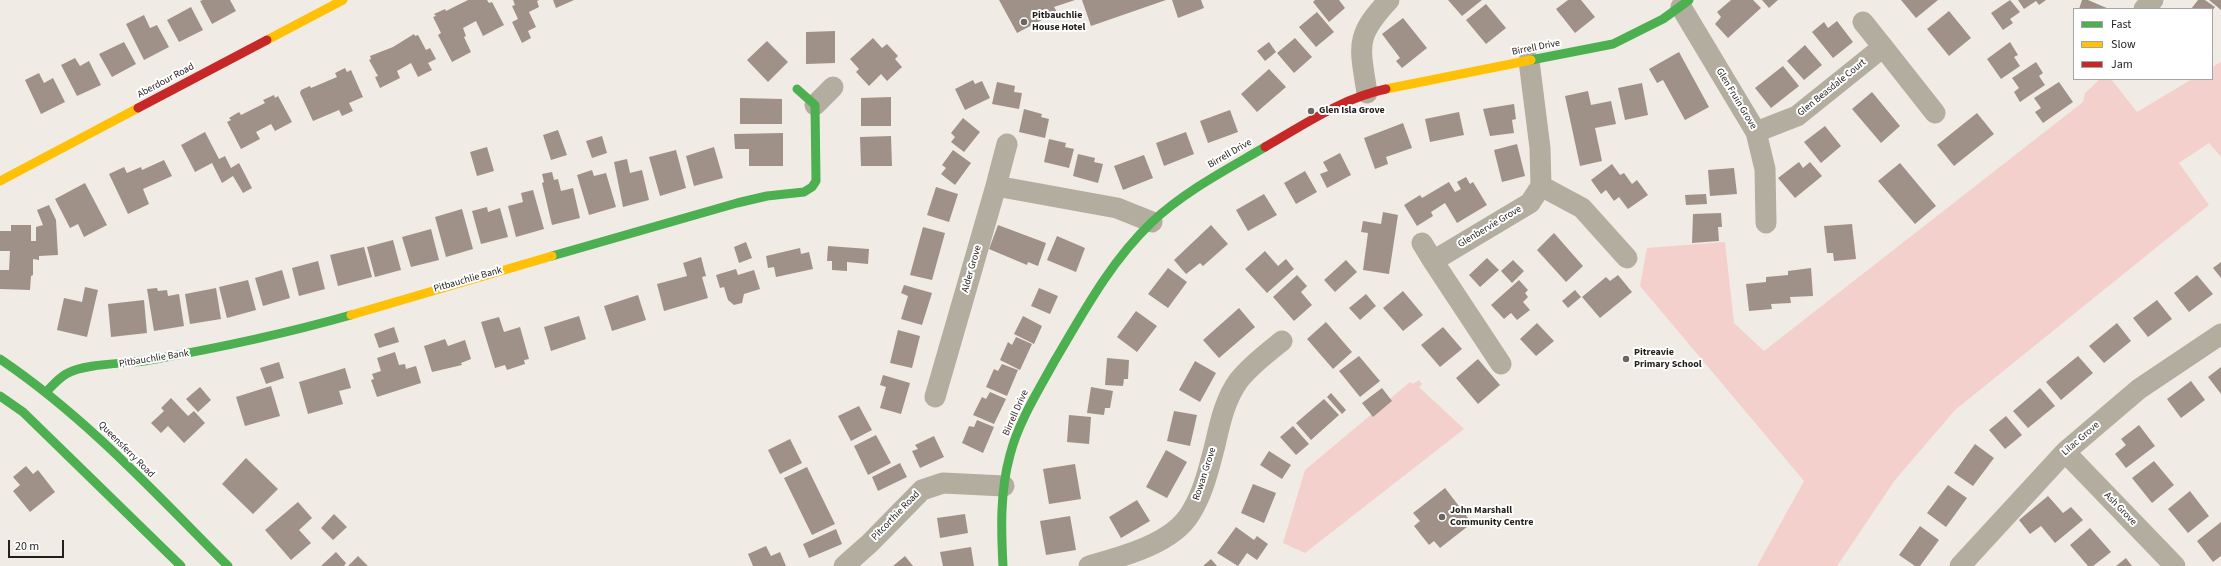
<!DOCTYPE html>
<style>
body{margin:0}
#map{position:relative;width:2221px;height:566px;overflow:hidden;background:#f1ebe5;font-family:"Source Sans 3",sans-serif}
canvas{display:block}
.legend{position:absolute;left:2073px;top:8px;width:140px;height:72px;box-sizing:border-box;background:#fff;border:1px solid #a7a5a4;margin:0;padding:5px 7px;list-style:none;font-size:12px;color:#231f1b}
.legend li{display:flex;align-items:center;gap:8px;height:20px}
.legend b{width:20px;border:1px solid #a7a5a4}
.scale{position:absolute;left:8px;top:540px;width:56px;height:18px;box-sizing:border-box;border:2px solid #231f1b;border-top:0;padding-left:5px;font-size:12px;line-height:14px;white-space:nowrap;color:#231f1b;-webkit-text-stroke:3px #fff;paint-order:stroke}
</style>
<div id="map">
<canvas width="2221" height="566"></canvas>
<ul class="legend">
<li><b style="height:5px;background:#4caf50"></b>Fast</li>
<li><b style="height:5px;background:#ffc107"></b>Slow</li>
<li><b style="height:5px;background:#c62828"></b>Jam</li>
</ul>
<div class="scale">20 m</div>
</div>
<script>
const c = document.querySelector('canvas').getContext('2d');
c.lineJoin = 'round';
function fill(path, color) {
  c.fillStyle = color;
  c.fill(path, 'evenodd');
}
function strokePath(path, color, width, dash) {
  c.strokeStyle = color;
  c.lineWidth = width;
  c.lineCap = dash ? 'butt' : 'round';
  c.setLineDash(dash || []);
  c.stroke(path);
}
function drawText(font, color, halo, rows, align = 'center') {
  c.font = font + ' "Source Sans 3",sans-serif';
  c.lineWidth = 4;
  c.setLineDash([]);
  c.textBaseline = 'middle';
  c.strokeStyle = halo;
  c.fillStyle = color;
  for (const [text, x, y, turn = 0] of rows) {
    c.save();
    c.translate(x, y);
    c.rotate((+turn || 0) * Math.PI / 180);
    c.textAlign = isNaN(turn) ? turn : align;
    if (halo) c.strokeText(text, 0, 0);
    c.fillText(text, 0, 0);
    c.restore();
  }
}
fill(new Path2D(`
 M2221,62v95l-12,-14 -30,20 30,42 -254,205 -60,70 -58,86h-80l47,-85 -164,-195 7,-38 78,-6 9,81 30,28 319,-249 2,-9 15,-14h11l26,33 55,-33h20v-12z
 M1419,380l3,4 -3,3 45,42 -159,124 -22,-10 22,-73 105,-88 3,2z`), '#f3d0cc');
fill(new Path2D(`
 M203,0h27l6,11 -24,13 -12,-23z
 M468,0h19l2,3 3,-1 12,23 -21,11 -7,-15 -13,7 3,8 -2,1 7,15 -19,10 -14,-27 3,-2 -8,-16 3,-1 -2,-2 11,-5 1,2z
 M513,0h26l-2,1 2,6 -10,5 7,15 -8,4 3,7 -9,5 -10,-21 6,-3 -6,-13 3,-1z
 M553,0h21l-18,8z
 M999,0h76l-21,7 3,5 -40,21z
 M1082,0h84l-75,26z
 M1172,0h29l3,8 -26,10z
 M1315,0h24l6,8 -16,14 -16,-20z
 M1448,0h34l-20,16z
 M1568,0h13l14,17 -20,16 -19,-24z
 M1731,0h22l8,8 -33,30 -13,-14 6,-7 -4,-5z
 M1762,0h16l-9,8z
 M1901,0h37l-22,18z
 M2010,0l10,12 -10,7 3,4 -10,7 -12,-17z
 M2018,0h28l-7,5 -3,-4 -12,8z
 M2082,0h6l21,9h-30z
 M2198,0h7l10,7 -3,4v-2h-21z
 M2209,0h12v10z
 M1486,4l20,24 -20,16 -20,-24z
 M191,7l12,23 -24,12 -12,-22z
 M1949,11l22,27 -22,18 -22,-27z
 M1317,12l17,20 -18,15 -17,-20z
 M144,15l6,13 7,-3 12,22 -25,13 -18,-36z
 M1403,18l24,30 -25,20 -6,-7 4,-3 -18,-24z
 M1837,21l16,21 -20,16 -21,-26 12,-10 4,6z
 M835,31v32l-29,1v-32z
 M414,34l1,2 3,-1 8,15 4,-2 6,11 -8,4 4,7 -14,7 -7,-14 -14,8 3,7 -20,10 -5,-11 3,-1 -9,-16 2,-1 -1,-3 23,-9z
 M873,38l9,10 5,-4 11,12 -3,3 7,8 -15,14 -6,-7 -12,12 -13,-14 3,-3 -9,-10z
 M1295,38l17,19 -18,16 -17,-20z
 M767,41l21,21 -20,20 -21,-22z
 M124,42l12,22 -24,13 -13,-23z
 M1269,42l7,10 -11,9 -8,-10z
 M2010,42l8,13 -4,2 6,9 -19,13 -14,-20z
 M1805,45l17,20 -18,15 -17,-19z
 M1679,52l30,55 -24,13 -22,-40 -6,3 -8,-14z
 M75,58l5,8 9,-5 12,24 -24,11 -16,-31z
 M2036,62l7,11 -4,3 6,9 -25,17 -6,-10 5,-4 -7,-10z
 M1783,66l16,20 -28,22 -16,-20z
 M345,68l2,4 4,-2 12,27 -14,6 4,8 -11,5 -3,-6 -26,11 -13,-28 1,-3 9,-4 1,2 26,-11 -2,-4z
 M1269,69l17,18 -29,25 -16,-18z
 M39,73l5,10 9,-5 12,24 -24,12 -16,-34z
 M973,80l2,4 7,-3 8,17 -25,12 -10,-21z
 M997,82l18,4 -1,6 8,1 -3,16 -27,-5z
 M2059,82l14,20 -30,21 -8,-11 6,-4 -7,-10z
 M1642,83l6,32 -23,5 -7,-32z
 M1588,91l3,14 20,-4 5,23 -21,4 7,33 -22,5 -15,-70z
 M1872,92l28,34 -19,17 -29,-34z
 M274,95l1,3 3,-2 14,26 -17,9 -4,-7 -15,8 4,7 -19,10 -14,-27 4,-2 -2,-2 10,-6 2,3 24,-12 -2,-3z
 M891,97v29h-30v-28z
 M740,98l42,1v25h-42z
 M1514,104l2,15 -4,1 2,13 -24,3 -7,-27z
 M1024,109l18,5 -1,3 8,2 -4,19 -26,-6z
 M1230,110l8,22 -30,11 -8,-22z
 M1459,112l5,23 -34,7 -5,-23z
 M1977,113l17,21 -40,32 -17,-21z
 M963,118l17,14 -16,20 -13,-10 4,-5 -4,-4z
 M1403,123l9,25 -26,9 2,7 -13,5 -11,-31z
 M1825,126l16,20 -20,17 -17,-21z
 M558,130l9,25 -16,5 -8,-25z
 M205,132l14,27 6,-3 6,12 8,-5 13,25 -9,5 -10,-17 -11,7 -10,-20 -17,9 -14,-27z
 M1186,132l8,22 -30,12 -8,-23z
 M783,133v33h-34v-17h-14l-1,-15z
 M602,136l5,17 -15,5 -6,-17z
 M891,136l1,30h-31l-1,-29z
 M1049,139l17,4 -1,4 9,2 -5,19 -25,-6z
 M1517,144l8,32 -23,6 -8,-32z
 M487,147l7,24 -17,5 -7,-24z
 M714,147l9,31 -29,8 -8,-30z
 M676,150l10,38 -26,8 -11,-39z
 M953,150l18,13 -16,22 -14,-11 5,-6 -4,-3z
 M1340,153l11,22 -24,13 -7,-14 8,-3 -5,-9z
 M1078,154l17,4 -1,4 9,2 -5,19 -25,-7z
 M1144,155l9,23 -30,12 -9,-24z
 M627,159l3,14 12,-3 7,30 -26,7 -9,-45z
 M164,160l8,16 -29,13 6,15 -21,10 -19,-40 15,-7 3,6 14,-6 1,3z
 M1799,162l4,6 7,-6 12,14 -27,22 -17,-20z
 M1900,163l36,43 -21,18 -37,-43z
 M1612,164l8,11 4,-2 8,11 5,-4 11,15 -20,14 -9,-12 -5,4 -8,-11 -5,4 -10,-14z
 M1734,168l3,26 -27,2 -2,-26z
 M592,170l2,6 12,-3 10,34 -27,8 -12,-40z
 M1305,171l12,21 -21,12 -12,-21z
 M552,172l2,8 4,-1 3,12 12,-3 7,30 -28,7 -10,-42 2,-1 -2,-8z
 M1466,177l4,7 3,-2 14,23 -30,18 -12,-20 -14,9 2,4 -16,10 -13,-21 16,-10 2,3 27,-16 6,10 6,-3 -4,-7z
 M85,183l22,42 -23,12 -6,-13 -8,4 -15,-29z
 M936,187l22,7 -9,28 -22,-7z
 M533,190l11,39 -28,8 -8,-31 15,-4 -2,-9z
 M1264,194l13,21 -29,16 -12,-21z
 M1706,194l1,10 -21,1 -1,-10z
 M49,205l7,15 2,35 -19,1v4l-6,-1v16l-2,1 -1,14 -30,-1v-19h9l1,-19h-10v-20h11v-6h20v16h5v-14l7,-2 -6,-15z
 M487,207l1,5 12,-4 8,29 -27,7 -9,-33z
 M462,209l11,40 -27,8 -11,-40z
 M1383,212l15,3 -9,59 -26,-4 5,-37 -7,-1 2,-11 18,3z
 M1721,213l1,14h-4l1,14 -27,2 1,-29z
 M1852,224l4,35 -22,2 -1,-8h-6l-3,-27z
 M998,225l48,18 -8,23 -10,-4 -1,3 -38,-16z
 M1211,225l17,19 -25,22 -3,-3 -14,11 -12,-14z
 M923,227l22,6 -13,47 -22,-5z
 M431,229l8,31 -28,7 -9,-30z
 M1554,233l29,33 -17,16 -29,-32z
 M1057,236l28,12 -9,24 -29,-12z
 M393,240l8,30 -26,7 -8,-30z
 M746,242l6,16 -13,5 -5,-16z
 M828,246l41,3 -1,15 -21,-2v9l-15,-1v-9h-5z
 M364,247l8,30 -34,9 -8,-31z
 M800,248l1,6 8,-2 4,17 -37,8 -2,-10 -6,1 -2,-12z
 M1265,251l13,15 8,-7 8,10 -27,24 -22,-24z
 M701,257l5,19 -4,1 6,21 -44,13 -7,-27 30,-8 -4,-13z
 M1487,258l12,12 -19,17 -11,-12z
 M1346,260l11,12 -22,20 -11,-12z
 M1513,260l11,11 -12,12 -11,-12z
 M318,261l7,28 -26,7 -7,-28z
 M2221,262v16l-8,-10z
 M1168,268l19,14 -19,26 -20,-14z
 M1811,268l2,28 -23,1 1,6 -20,1 1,5 -23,2 -3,-27 20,-2v-5l22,-2v-4z
 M736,269l2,6 16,-5 6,19 -16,5 -2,9 -8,2 -6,-5 -4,-13 -4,1 -4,-13z
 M282,270l8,28 -27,8 -8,-28z
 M1297,275l10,11 -6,6 11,13 -18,16 -21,-24z
 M1618,275l14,17 -32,26 -18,-21 24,-20 4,4z
 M2197,275l16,19 -24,18 -15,-19z
 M248,280l8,30 -29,8 -8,-31z
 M1519,280l9,10 -3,3 3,4 -5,5 7,8 -13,10 -6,-7 -7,6 -13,-14z
 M904,285l28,8 -10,32 -21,-6 7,-23 -7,-3z
 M85,287l13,3 -11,47 -30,-7 7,-32 18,4z
 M157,288l1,3 9,-1 1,6 11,-2 5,32 -30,5 -7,-42z
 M216,288l5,31 -31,5 -5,-30z
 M1039,288l19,8 -8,18 -19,-8z
 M1575,290l6,7 -13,11 -6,-7z
 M1403,291l20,24 -20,16 -20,-23z
 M1366,294l10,12 -16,14 -11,-12z
 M638,295l8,25 -34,11 -8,-25z
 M144,300l3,33 -36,4 -3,-33z
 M2157,300l15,19 -24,18 -15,-19z
 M1239,308l16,19 -36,31 -16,-18z
 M1136,311l21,15 -20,26 -20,-15z
 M579,316l7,23 -35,12 -7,-24z
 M1023,316l19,10 -8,18 -20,-10z
 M499,317l5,15 16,-5 9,32 -5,1 1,4 -18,6 -2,-5 -10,3 -14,-46z
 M1326,322l26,30 -19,17 -26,-30z
 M1537,323l17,18 -18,15 -16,-17z
 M2117,323l14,18 -27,22 -15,-17z
 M394,327l5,15 -20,6 -5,-14z
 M1443,327l19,22 -22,18 -19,-22z
 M898,330l22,6 -8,32 -22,-5z
 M1016,337l16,7 -12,26 -20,-10 8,-18 4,3z
 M445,339l3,7 17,-6 6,19 -10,4 1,2 -30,7 -8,-26z
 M395,352l4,13 6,-1 1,5 10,-3 5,17 -44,14 -6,-17 3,-1 -2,-5 9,-3 -4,-13z
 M1359,356l21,25 -20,16 -21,-26z
 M2078,356l15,17 -32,27 -15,-18z
 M1107,358l22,2 -1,19h-4l-1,7 -18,-1z
 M1478,359l22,26 -22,19 -22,-26z
 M1195,361l21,12 -16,29 -21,-12z
 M279,362l5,16 -18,6 -6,-16z
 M1002,364l16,6 -11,26 -21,-9 8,-18 4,2z
 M2221,367v27l-13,-17z
 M345,368l6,20 -12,3 4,13 -35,10 -9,-32z
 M883,375l27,8 -9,31 -21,-6 6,-21 -6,-2z
 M2191,381l14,19 -24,18 -14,-19z
 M271,386l9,30 -35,10 -9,-29z
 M200,387l11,13 -13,12 -12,-13z
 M1091,387l22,4 -3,17h-5l-1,7 -17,-2z
 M1382,388l10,13 -19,16 -11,-14z
 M2040,388l15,18 -27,22 -15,-17z
 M990,392l16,7 -12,25 -21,-9 9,-18 4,2z
 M1331,393l15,17 -4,4 -15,-17z
 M171,398l17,18 6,-5 11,12 -21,20 -16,-17 -7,7 -10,-10 13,-12 -3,-3z
 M1324,399l15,16 -28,25 -15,-17z
 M859,406l13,24 -21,11 -13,-25z
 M1174,411l23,4 -7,31 -23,-5z
 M1069,415l22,2 -2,27 -22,-2z
 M2006,416l16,19 -17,14 -16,-19z
 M977,420l17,7 -11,26 -21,-10 7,-17 5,1z
 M2139,425l16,21 -29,22 -11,-14 11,-9 -5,-6z
 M1293,426l16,18 -13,11 -16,-18z
 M876,435l15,28 -23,12 -14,-29z
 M934,436l10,21 -24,11 -8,-17 6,-2 -3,-4z
 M790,439l12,24 -22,11 -12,-24z
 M1975,444l19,14 -21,28 -19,-13z
 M1166,450l21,12 -20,36 -21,-11z
 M1269,451l22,14 -9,14 -22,-14z
 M246,458l32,31 -25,25 -31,-30z
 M2154,461l20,24 -22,18 -20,-25z
 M900,463l7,14 -29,14 -6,-14z
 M1075,464l6,35 -32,5 -6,-35z
 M26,466l7,8 5,-4 17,22 -25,20 -17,-21 7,-6 -7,-8z
 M807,467l28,57 -23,11 -28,-57z
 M1253,484l23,9 -12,30 -23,-10z
 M1948,485l19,13 -21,29 -19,-14z
 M1445,488l27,35 -32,25 -6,-7 -5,4 -15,-19 6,-5 -7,-8z
 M2190,491l19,25 -21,17 -20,-24z
 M2048,496l15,17 8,-6 12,13 -28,23 -14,-17 -11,8 -11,-14z
 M1137,500l13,21 -29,17 -12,-21z
 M298,502l14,16 -13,12 12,13 -20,17 -26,-30z
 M334,514l13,13 -14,13 -12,-12z
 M965,514l3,19 -28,5 -3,-20z
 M1070,516l6,34 -30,5 -6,-34z
 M2221,522v34l-8,6 -16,-21z
 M1920,526l19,14 -19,26h-5l-16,-11z
 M1236,527l18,13 3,-4 11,8 -11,16 -10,-7 -9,13 -21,-13z
 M2090,528l21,24 -18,14h-5l-18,-21z
 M836,529l6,15 -33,14 -6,-14z
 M766,546l5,10 9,-4 6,14h-33l-5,-12z
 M971,547l3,19h-31l-3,-14z
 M336,552l10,11 -2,3h-23z
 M358,556l10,10h-20z
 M905,556l8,10h-20z
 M2126,558l6,8h-16z
 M1211,559l6,7h-14z`), '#a09188');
strokePath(new Path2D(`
 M1681,7l75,125 9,37 1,54
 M2144,9l9,-9
 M1863,22l20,25
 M1367,93c-7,-47 -13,-56 22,-93
 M815,105l18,-18
 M1756,132l41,-16 86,-69 52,66
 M996,186l11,-42
 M1541,186l41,22 45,50
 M1422,243l11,18
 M1501,364l-68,-103 97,-58 11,-17 -1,-38 -11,-87
 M935,397l61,-211 121,22 35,14
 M2065,452l110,114
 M844,566l26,-23 52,-53 21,-7 61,3
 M1089,566c32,-9 83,-22 101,-52 13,-20 19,-46 25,-69 5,-22 10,-46 24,-65 12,-15 28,-27 43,-39
 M1960,566l105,-114 74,-63 82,-55`), '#b2ad9e', 21);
strokePath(new Path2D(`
 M1531,60l82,-16 50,-25 26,-19
 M552,256l185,-53 30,-7 37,-4 8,-5 4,-6 -1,-76 -18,-16
 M0,359c86,58 155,134 228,207
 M46,392c6,-6 13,-14 20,-18 19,-11 61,-10 84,-14 68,-12 134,-26 201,-45
 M0,396l23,16 158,154
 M1003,566c-2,-37 -3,-75 7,-111 8,-32 28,-64 44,-93 29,-49 56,-100 98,-140 33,-31 74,-52 113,-75`), '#4caf50', 9);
strokePath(new Path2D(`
 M267,40l76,-40
 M1386,89l145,-29
 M0,181l138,-73
 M351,315l201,-59`), '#ffc107', 9);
strokePath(new Path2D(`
 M138,108l129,-68
 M1265,147c39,-22 77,-49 121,-58`), '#c62828', 9);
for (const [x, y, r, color] of [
 [1024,22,4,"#6b6662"],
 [1311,111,4,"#6b6662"],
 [1626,359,4,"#6b6662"],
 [1442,517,4,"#6b6662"]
]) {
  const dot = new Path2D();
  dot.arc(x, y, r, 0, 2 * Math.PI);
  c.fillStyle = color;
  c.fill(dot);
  strokePath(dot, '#fff', 1.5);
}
drawText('bold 10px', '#231f1b', '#fff', [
 ["Pitbauchlie",1032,16],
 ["House Hotel",1032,28],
 ["Glen Isla Grove",1319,111],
 ["Pitreavie",1634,353],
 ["Primary School",1634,365],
 ["John Marshall",1450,511],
 ["Community Centre",1450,523]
], 'left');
drawText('10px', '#231f1b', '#fff', [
 ["Birrell Drive",1536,48,-11],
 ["Aberdour Road",166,81,-28],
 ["Glen Beasdale Court",1832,88,-39],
 ["Glen Fruin Grove",1736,99,59],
 ["Birrell Drive",1230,154,-30],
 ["Glenbervie Grove",1490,227,-31],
 ["Alder Grove",972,269,-74],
 ["Pitbauchlie Bank",468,280,-16],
 ["Pitbauchlie Bank",154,359,-9],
 ["Birrell Drive",1016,413,-66],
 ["Lilac Grove",2081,439,-41],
 ["Queensferry Road",126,450,45],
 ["Rowan Grove",1205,474,-72],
 ["Ash Grove",2120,509,46],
 ["Pitcorthie Road",896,516,-46]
]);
</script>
